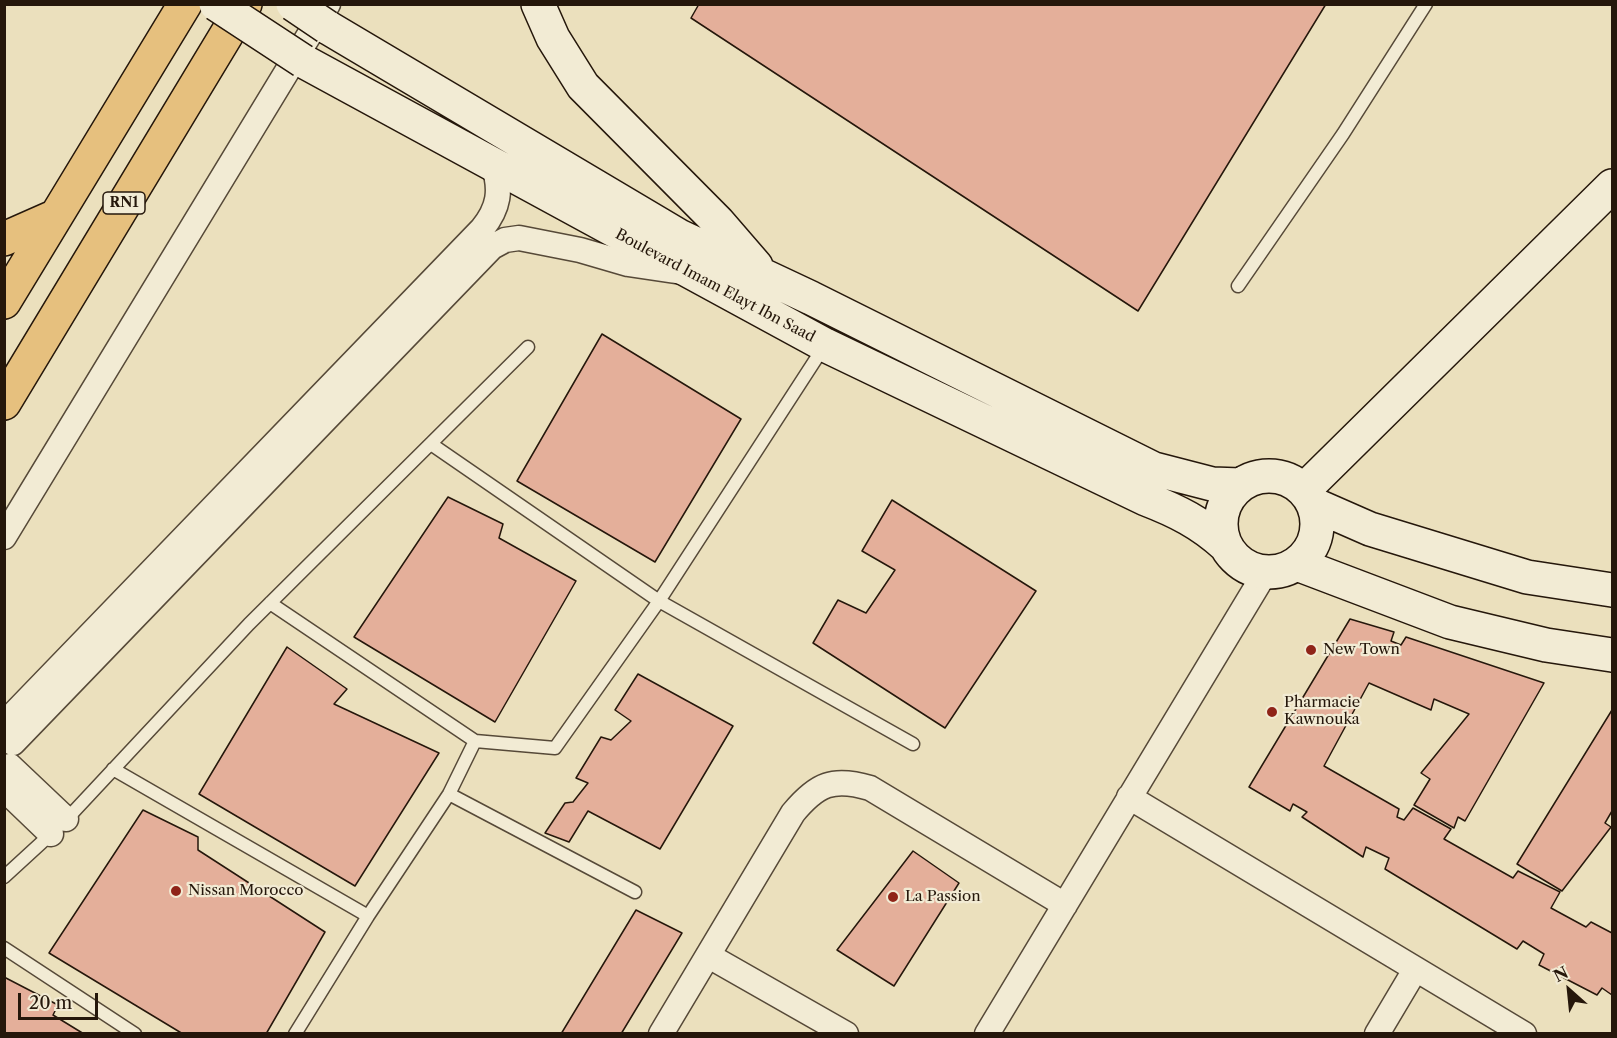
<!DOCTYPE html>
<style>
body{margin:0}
#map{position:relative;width:1617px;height:1038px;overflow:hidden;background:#ebe0bd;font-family:"Libre Caslon Text",serif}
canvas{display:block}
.frame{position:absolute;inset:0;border:6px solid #25170b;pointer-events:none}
.north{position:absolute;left:1539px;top:960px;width:60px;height:60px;-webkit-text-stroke:4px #f2ebd4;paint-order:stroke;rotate:333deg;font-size:16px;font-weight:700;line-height:24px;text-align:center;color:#25170b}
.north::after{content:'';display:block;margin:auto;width:21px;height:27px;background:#25170b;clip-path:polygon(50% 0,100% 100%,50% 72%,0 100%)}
.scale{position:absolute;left:18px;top:993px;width:80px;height:27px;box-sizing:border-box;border:3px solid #25170b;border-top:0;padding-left:8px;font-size:18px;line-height:21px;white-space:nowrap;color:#25170b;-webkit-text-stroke:4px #f2ebd4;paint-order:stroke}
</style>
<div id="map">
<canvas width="1617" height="1038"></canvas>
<div class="frame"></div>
<div class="north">N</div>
<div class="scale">20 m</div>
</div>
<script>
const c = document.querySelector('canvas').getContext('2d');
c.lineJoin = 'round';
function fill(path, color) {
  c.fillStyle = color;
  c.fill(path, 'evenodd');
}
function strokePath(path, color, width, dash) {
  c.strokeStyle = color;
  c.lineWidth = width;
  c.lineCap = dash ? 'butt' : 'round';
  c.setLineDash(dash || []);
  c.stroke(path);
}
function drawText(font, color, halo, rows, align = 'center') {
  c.font = font + ' "Libre Caslon Text",serif';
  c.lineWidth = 4.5;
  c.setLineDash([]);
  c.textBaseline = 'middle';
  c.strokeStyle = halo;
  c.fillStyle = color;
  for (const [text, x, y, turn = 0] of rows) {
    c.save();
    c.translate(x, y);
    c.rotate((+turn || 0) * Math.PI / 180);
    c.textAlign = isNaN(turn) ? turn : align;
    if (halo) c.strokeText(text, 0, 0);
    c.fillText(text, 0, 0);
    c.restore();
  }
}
const building = new Path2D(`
 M699,4h627l-188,307 -447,-293z
 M602,334l139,85 -86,143 -138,-81z
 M448,497l55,27 -4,14 77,43 -81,141 -141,-85z
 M892,500l144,91 -91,137 -132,-85 25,-43 28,13 29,-43 -33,-19z
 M1350,619l44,13 -3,9 10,4 5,-8 138,46 -79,138 -7,-4 -4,11 -40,-23 16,-26 -9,-6 48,-59 -35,-15 -3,11 -62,-27 -45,83 75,43 -2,8 7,3 9,-12 38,21 -7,10 69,39 5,-7 42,21 -9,16 35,19 5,-5 21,11v62l-10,-7 -5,7 -58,-30 5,-11 -21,-13 -6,8 -132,-80 4,-11 -23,-11 -3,10 -61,-40 5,-5 -14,-8 -3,7 -41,-24z
 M287,647l60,42 -13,15 105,49 -84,133 -156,-92z
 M638,674l95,52 -73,123 -72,-38 -19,31 -24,-9 20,-30 8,-1 15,-19 -12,-5 25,-41 10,3 20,-19 -16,-11z
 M1612,710v101l-7,12 6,4 -49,64 -45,-27z
 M143,810l55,27v13l127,82 -59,102h-83l-134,-81z
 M913,851l46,32 -65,103 -57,-36z
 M636,910l46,23 -61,101h-60z
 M4,977l54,28 -5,10 31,19h-80z`);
fill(building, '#e4af9a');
strokePath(building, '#25170b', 1.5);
const lane = new Path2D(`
 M1238,286l105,-152 83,-130
 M431,444l228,157 254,143
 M270,603l205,138 80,7 104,-147 166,-256
 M113,769l255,147
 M449,794l186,98
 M65,821l184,-197 279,-277
 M4,877l48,-44
 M4,948l131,86
 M295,1034l73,-118 81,-122 26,-53`);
const street = new Path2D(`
 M4,537l324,-533
 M4,724l478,-495c17,-21 20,-39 11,-65
 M13,743l479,-496 13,-7 14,-2 61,12 48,14 54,8
 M10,766l56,53
 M4,789l47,45
 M1129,797l395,237
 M709,956l137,78
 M661,1034l132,-221c24,-29 40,-36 77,-25l195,117
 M987,1034l278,-461
 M1377,1034l38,-64`);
const secondary = new Path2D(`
 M538,4l15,34 30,48 135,136 38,44
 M327,27l352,209 132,62 343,171 58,15 29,1
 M303,61l522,284 321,154c31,12 55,24 79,46
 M1221 524a48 48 0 1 1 96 0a48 48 0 1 1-96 0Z
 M1304,490l308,-304
 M1313,504l57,25 157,48 85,13
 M1297,564l153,58 96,23 66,10`);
const highway = new Path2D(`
 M4,239l52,-23
 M4,302l181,-298
 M4,403l241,-399`);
strokePath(lane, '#564938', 15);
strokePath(street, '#564938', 27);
strokePath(secondary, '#25170b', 36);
strokePath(highway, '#25170b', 36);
strokePath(lane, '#f2ebd4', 12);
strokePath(street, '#f2ebd4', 24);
strokePath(secondary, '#f2ebd4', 33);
strokePath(highway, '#e6c07e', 33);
const secondaryBridge = new Path2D(`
 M216,4l87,57
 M293,4l34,23`);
strokePath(secondaryBridge, '#25170b', 36, []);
strokePath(secondaryBridge, '#f2ebd4', 33);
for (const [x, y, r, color] of [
 [1311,650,6,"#8f2418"],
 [1272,712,6,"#8f2418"],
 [176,891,6,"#8f2418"],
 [893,897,6,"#8f2418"]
]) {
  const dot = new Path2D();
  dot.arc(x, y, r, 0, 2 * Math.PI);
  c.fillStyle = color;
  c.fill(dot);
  strokePath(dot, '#f2ebd4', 2);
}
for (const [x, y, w] of [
 [124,203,42]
]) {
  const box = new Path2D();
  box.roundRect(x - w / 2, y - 11, w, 22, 4.5);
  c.fillStyle = '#f2ebd4';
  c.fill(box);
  strokePath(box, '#25170b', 1.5);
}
drawText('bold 14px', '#25170b', null, [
 ["RN1",124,203]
]);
drawText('15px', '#25170b', '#f2ebd4', [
 ["Boulevard Imam Elayt Ibn Saad",715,286,28]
]);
drawText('15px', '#25170b', '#f2ebd4', [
 ["New Town",1323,650],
 ["Pharmacie",1284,703],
 ["Kawnouka",1284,720],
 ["Nissan Morocco",188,891],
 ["La Passion",905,897]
], 'left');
</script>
